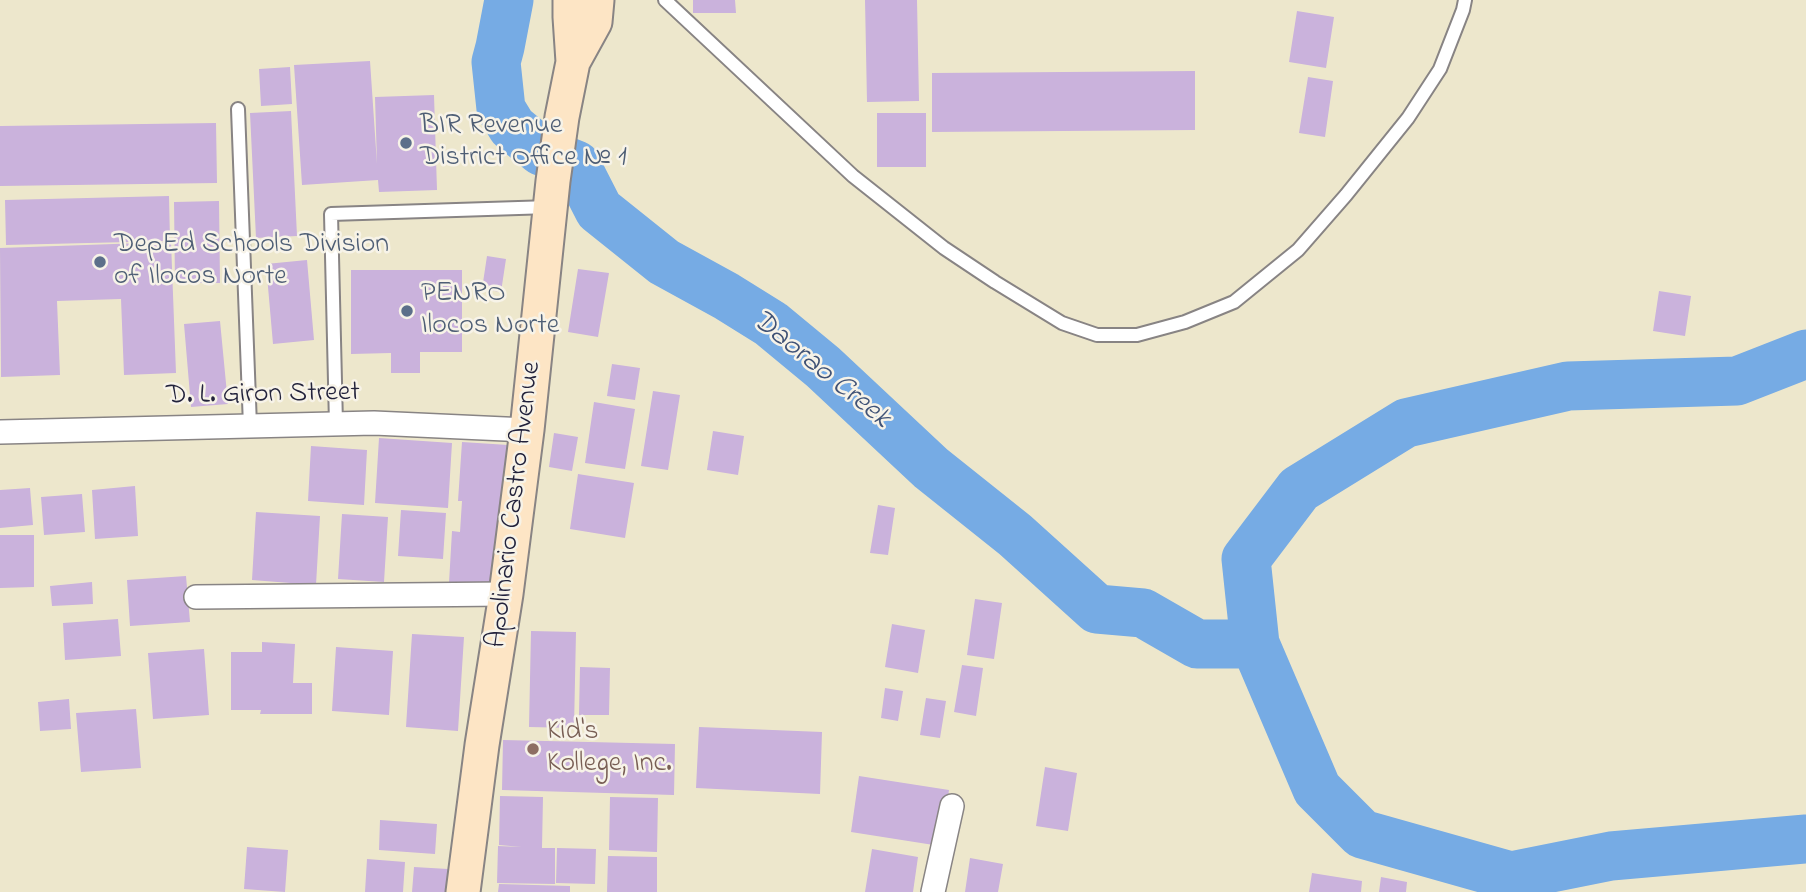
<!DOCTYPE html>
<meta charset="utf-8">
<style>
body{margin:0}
canvas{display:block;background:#ede7cc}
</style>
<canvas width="1806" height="892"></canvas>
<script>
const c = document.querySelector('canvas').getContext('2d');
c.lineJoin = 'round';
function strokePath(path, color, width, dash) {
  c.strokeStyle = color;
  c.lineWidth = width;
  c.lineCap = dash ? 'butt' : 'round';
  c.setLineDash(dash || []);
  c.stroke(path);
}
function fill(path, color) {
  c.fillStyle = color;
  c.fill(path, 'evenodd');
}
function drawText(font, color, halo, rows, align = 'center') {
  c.font = font + ' "Indie Flower",sans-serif';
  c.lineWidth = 5;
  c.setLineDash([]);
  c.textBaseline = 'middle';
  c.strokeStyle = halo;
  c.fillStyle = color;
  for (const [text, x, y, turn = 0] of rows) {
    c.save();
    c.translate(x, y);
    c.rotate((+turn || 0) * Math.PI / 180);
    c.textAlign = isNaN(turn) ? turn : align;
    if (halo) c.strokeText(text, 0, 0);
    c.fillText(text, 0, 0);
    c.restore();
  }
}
strokePath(new Path2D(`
 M509,0l-9,47 -4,15 5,47 11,18 29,24 35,14 23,45 65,52 62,34 45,28 52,43 108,101 84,67 82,74 46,4 54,31h58
 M1806,354l-69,27 -169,5 -162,37 -107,66 -53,70 9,85 62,145 45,45 149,42 100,-20 195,-17`), '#76abe4', 49);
fill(new Path2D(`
 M693,0h42l1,13h-43z
 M865,0h52l2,101 -52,1z
 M1297,11l37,6 -8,51 -37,-6z
 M370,61l7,103 -2,-67 59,-2 3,95 -58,2 -1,-12 -76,5 -8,-120z
 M290,67l2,37 -31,2 -2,-37z
 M1195,71v59l-263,2v-59z
 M1308,77l25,4 -8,56 -26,-4z
 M291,111l6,125 -41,2 -6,-125z
 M877,113h49v54h-49z
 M216,123l1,60 -217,3v-60z
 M169,196l1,45 -164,4 -1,-45z
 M219,201l1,82h-45l-1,-81z
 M171,242l5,131 -52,2 -3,-76 -64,2 3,74 -59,2 -1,-129z
 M487,256l19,3 -5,33 -19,-3z
 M307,260l7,80 -41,4 -7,-80z
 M578,269l31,4 -11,64 -30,-5z
 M351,270h111v82h-42v21h-29v-20l-40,1z
 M1659,291l32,5 -6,40 -32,-5z
 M220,321l8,83 -37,3 -7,-83z
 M612,364l28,4 -5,32 -28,-4z
 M653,391l27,4 -12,75 -27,-4z
 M594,402l41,7 -10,60 -40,-6z
 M713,431l31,5 -6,39 -31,-5z
 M554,433l24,4 -6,34 -23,-4z
 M379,438l73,5 -4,65 -73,-5z
 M462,442l46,3 -11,141 -48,-3 3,-52 8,1 2,-31h-4z
 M311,446l56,4 -3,55 -56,-4z
 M578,474l56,9 -9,55 -55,-9z
 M135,486l3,50 -43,3 -3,-49z
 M30,488l3,37 -33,3v-38z
 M82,494l3,38 -41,3 -3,-38z
 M878,505l17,3 -7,47 -18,-2z
 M401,510l45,3 -3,46 -45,-3z
 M256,512l64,4 -4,69 -64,-5z
 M342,514l46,3 -4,65 -46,-3z
 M0,535h34v52l-34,1z
 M186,576l4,46 -60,4 -3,-46z
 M92,582l1,22 -41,2 -2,-20z
 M975,599l27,4 -8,56 -27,-4z
 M118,619l3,37 -56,4 -2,-37z
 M892,624l33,6 -7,43 -33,-6z
 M531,631l45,1 -2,96 -45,-1z
 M412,634l52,3 -6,94 -52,-4z
 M262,642l33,2 -2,39h19v31h-52l1,-4h-30v-58h31z
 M336,647l57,4 -4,64 -57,-4z
 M204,649l5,66 -56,4 -5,-66z
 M962,665l21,3 -7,48 -22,-4z
 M580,667l30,1 -1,47h-30z
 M885,688l18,3 -5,30 -17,-3z
 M926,698l20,3 -6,37 -20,-3z
 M69,699l2,30 -31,2 -2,-29z
 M136,709l5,59 -60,4 -5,-59z
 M699,727l123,5 -2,62 -124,-6z
 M503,740l172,4 -1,51 -172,-5z
 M1045,767l32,6 -9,58 -32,-5z
 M859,776l90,14 -9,56 -89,-14z
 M500,796l43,1 -1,51h13v36l-58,-1 1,-37 24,1 -23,-2z
 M610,797l48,1 -1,54 -48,-2z
 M380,820l57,4 -2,30 -56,-4z
 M247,847l41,3 -3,42 -41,-3z
 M557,848l39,1 -1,35 -39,-1z
 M872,849l46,8 -5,35h-48z
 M608,856l49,1v35h-50z
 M970,858l33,6 -5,28h-33z
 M367,859l38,3 -2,30h-38z
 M414,867l34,2 -2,23h-34z
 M1312,873l50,8 -1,11h-52z
 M1381,877l26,5 -1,10h-27z
 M499,884l71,2v6h-72z`), '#cab2dc');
const service = new Path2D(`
 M665,0l188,176 91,72 51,34 67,41 35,12h40l48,-13 49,-20 64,-52 48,-55 62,-77 32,-49 23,-59 2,-10
 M238,109l12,317
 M336,424l-5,-210 219,-7`);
const minor = new Path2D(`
 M0,432l374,-9 153,7
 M196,597l310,-3
 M933,892l19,-86`);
const secondary = new Path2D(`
 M573,62l22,-40 2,-22
 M463,892l19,-147 24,-151 21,-164 26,-249 9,-64 11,-55 -3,-45v-17`);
strokePath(service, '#888484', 16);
strokePath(minor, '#888484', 26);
strokePath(secondary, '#888484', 37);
strokePath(service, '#fff', 12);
strokePath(minor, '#fff', 23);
strokePath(secondary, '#fde5c5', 33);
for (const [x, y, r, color] of [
 [406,143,7,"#5c6f8a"],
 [100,262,7,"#5c6f8a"],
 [407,311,7,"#5c6f8a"],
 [533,749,7,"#8d6e63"]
]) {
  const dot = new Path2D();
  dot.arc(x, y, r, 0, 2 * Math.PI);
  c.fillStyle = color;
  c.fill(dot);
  strokePath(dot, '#f7f3e8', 2.5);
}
drawText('28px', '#4e5e75', '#f7f3e8', [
 ["BIR Revenue",420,127],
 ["District Office № 1",420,159],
 ["DepEd Schools Division",114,246],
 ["of Ilocos Norte",114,278],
 ["PENRO",421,295],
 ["Ilocos Norte",421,327]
], 'left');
drawText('28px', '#22223b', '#f7f3e8', [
 ["D. L. Giron Street",263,396,-1],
 ["Apolinario Castro Avenue",516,505,-83]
]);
drawText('28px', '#785e54', '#f7f3e8', [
 ["Kid's",547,733],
 ["Kollege, Inc.",547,765]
], 'left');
drawText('italic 30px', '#3f5276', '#f7f3e8', [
 ["Daorao Creek",820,371,39]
]);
</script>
